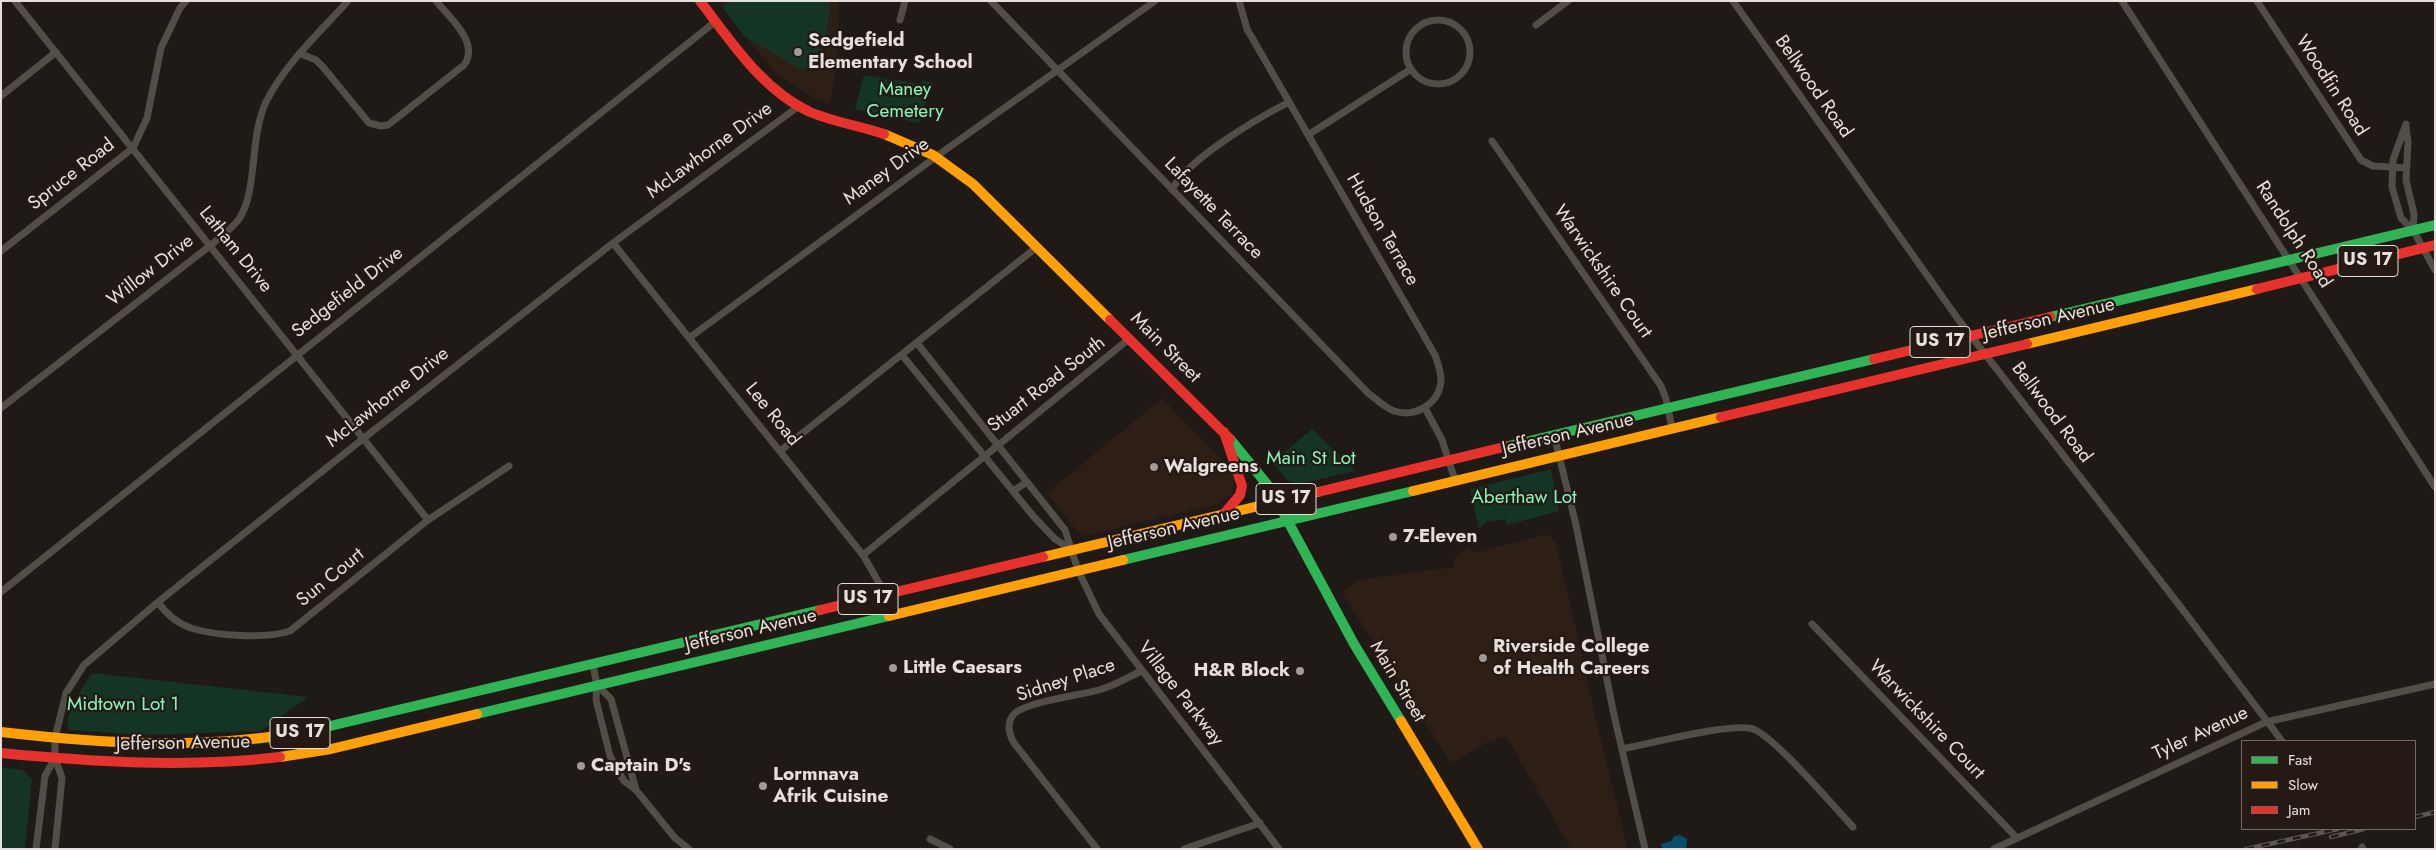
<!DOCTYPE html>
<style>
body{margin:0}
#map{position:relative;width:2436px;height:850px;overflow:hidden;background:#201a17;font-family:Jost,sans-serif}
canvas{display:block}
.frame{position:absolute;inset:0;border:2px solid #e7dfdb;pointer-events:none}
.legend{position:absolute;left:2241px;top:740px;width:175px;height:90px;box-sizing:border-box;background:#241913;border:1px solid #726863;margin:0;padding:6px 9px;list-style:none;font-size:15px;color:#e7dfdb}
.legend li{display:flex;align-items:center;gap:10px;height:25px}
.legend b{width:25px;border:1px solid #726863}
</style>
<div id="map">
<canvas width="2436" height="850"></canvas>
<div class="frame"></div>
<ul class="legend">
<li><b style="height:6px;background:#30b455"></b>Fast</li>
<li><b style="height:6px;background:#ff9f0a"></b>Slow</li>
<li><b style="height:6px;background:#e5322d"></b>Jam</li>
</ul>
</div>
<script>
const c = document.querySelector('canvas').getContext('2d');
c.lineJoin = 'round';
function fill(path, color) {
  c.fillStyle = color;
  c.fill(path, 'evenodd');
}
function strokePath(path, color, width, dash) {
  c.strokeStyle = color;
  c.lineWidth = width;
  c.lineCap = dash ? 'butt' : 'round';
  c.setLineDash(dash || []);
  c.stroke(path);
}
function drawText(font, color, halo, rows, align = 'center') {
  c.font = font + ' Jost,sans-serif';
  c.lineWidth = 4.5;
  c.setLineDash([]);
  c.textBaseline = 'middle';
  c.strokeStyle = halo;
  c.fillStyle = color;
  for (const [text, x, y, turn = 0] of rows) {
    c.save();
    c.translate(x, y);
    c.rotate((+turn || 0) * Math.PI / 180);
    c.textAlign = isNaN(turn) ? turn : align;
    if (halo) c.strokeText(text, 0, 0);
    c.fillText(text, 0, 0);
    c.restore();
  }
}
fill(new Path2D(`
 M717,1h122l-2,67 -8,36 -15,-6 -36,-22z
 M1162,398l69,71 4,12 -4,14 -13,9 -132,32 -8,-3 -31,-40z
 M1547,534l7,7 4,9 39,173 31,126h-57l-65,-113 -19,7 -36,20 -109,-170 15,-13 97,-13 -1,-7 15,-14 7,7z`), '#2d1e16');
fill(new Path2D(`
 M730,1h100l-3,32 -17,35 -10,1 -56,-33 -22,-29z
 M864,75l57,9 2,-4 10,3 -14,40 -64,-14z
 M1312,429l43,42 -57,13 -11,-4 -14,-18z
 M1551,469l8,42 -52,14 -2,-6 -19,3 -7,7 -9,-40z
 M92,673l216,24 -47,34 -117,4 -75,-5c-6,-16 15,-44 23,-57z
 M1,767l21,3 10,9 -7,70h-24z`), '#143424');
fill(new Path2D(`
 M1680,835l7,4 -1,10h-24l-1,-5 10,-3 3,-5z`), '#074e68');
strokePath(new Path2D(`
 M15,1l413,519
 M991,1l377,392c8,6 16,14 26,18 22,7 47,-8 47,-33 -1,-8 -3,-15 -6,-23l-188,-326 -8,-28
 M1733,1l225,318 228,295 96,127
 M2122,1l313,486
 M2257,1l104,159 12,6 33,2
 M900,20l5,-19
 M1406 52a32 32 0 1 1 64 0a32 32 0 1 1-64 0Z
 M1536,25l32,-24
 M301,54l15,6 7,7 46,56 12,3 7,-1 76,-60c16,-22 -14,-47 -28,-64
 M1,96l55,-44
 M2406,124l-13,36 -1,27 9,31 12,12 22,40
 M2406,127l2,15 -2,38 8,34 -1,16
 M1308,135l103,-66
 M1492,141l169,245 5,13 6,29
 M1172,190c14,-30 86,-72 117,-88
 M613,243l250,312 19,33 11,26
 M1,251l132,-103 14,-30 14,-70 19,-40 6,-7
 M689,338l259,-190 207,-147
 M917,343l148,187 13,40 21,44 180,235
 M902,355l132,162 21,22 17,11
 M1,408l210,-163c9,-8 20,-15 28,-26 19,-28 10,-81 27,-117 19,-38 54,-70 82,-101
 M1425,408l17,32 13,40
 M1554,435l22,90 38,190 31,134
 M780,451l257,-204
 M1013,491l14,-9
 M863,555l267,-217
 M1,592l715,-571
 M158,602c8,12 19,21 33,26 25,8 75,11 99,3l138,-111 81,-54
 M1812,624l205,214
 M593,665l4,20 -1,15 14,56 14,25 12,9 39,48 14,11
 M597,685l14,14 25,91
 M1622,749c27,-5 109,-27 131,-20 21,7 81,78 100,98
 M930,839l20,10
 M2362,847l1,2
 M36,849l9,-73 10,-18
 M55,849l7,-71 -7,-20v-20l11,-45 18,-28 74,-63 206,-164 249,-195 186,-137
 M1097,849l-83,-106c-5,-9 -8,-20 0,-29 11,-12 67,-19 85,-24 15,-4 28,-12 42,-19
 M1184,849l76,-26
 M1994,849l272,-127 169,-38`), '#524e45', 7);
strokePath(new Path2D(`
 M2050,317l385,-92
 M1230,439l40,49 84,156 47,77
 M1508,446l366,-87
 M1123,560l290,-69
 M477,714l412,-98
 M309,731l511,-121`), '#30b455', 10);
strokePath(new Path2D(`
 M884,134l49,21 40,29 137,136
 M2027,344l230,-55
 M1413,491l308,-74
 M1043,557l275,-65
 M889,616l234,-56
 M1401,721l77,128
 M1,732c104,12 205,18 308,-1
 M280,757l51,-8 146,-35`), '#ff9f0a', 10);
strokePath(new Path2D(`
 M700,1c31,40 62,89 110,111 24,10 50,14 74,22
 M2257,289l178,-44
 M1110,320l120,119
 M1874,359l176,-42
 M1721,417l306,-73
 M1224,432l18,54 -2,9 -16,19
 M1318,492l190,-46
 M820,610l223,-53
 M1,753c93,9 186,15 279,4`), '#e5322d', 10);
const rail = new Path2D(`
 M2415,817l20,-5
 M2331,837l33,-8
 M2246,849l92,-20`);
strokePath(rail, '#5a5650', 4.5);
strokePath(rail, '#241913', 2.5, [8]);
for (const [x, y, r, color] of [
 [798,52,5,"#a19a96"],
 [1154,467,5,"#a19a96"],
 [1393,537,5,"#a19a96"],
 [1483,658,5,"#a19a96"],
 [893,668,5,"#a19a96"],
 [1300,671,5,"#a19a96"],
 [581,766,5,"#a19a96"],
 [763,786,5,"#a19a96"]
]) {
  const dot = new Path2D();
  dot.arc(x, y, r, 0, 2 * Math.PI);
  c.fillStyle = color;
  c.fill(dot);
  strokePath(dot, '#241913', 2);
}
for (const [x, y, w] of [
 [2368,261,60],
 [1940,342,60],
 [1286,499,60],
 [868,599,60],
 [300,733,60]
]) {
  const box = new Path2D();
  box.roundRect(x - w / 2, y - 15.5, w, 31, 4);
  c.fillStyle = '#241913';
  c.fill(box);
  strokePath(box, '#e7dfdb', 1);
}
drawText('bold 18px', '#e7dfdb', null, [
 ["US 17",2368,261],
 ["US 17",1940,342],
 ["US 17",1286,499],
 ["US 17",868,599],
 ["US 17",300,733]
]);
drawText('bold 19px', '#e7dfdb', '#241913', [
 ["Sedgefield",808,41],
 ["Elementary School",808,63],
 ["Walgreens",1164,467],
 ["7-Eleven",1403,537],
 ["Riverside College",1493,647],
 ["of Health Careers",1493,669],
 ["Little Caesars",903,668],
 ["H&R Block",1290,671,"right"],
 ["Captain D's",591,766],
 ["Lormnava",773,775],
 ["Afrik Cuisine",773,797]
], 'left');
drawText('19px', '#e7dfdb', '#241913', [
 ["Woodfin Road",2331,86,57],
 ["Bellwood Road",1813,87,55],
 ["McLawhorne Drive",710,151,-36],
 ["Maney Drive",887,172,-36],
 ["Spruce Road",72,175,-38],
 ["Lafayette Terrace",1213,209,46],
 ["Hudson Terrace",1382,230,60],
 ["Randolph Road",2293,235,57],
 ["Latham Drive",235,250,51],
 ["Willow Drive",151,271,-38],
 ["Warwickshire Court",1602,272,55],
 ["Sedgefield Drive",348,293,-38],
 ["Jefferson Avenue",2049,320,-13],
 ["Main Street",1165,348,45],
 ["Stuart Road South",1047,385,-38],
 ["McLawhorne Drive",388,398,-38],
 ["Bellwood Road",2051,413,53],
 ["Lee Road",772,415,51],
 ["Jefferson Avenue",1568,435,-13],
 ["Jefferson Avenue",1174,529,-13],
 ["Sun Court",331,578,-39],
 ["Jefferson Avenue",751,631,-13],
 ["Sidney Place",1066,681,-18],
 ["Main Street",1397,682,59],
 ["Village Parkway",1180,694,52],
 ["Warwickshire Court",1926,720,46],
 ["Tyler Avenue",2201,734,-25],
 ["Jefferson Avenue",183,744,-1]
]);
drawText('19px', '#85f6bc', '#241913', [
 ["Maney",905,90],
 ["Cemetery",905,112],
 ["Main St Lot",1311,459],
 ["Aberthaw Lot",1524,498],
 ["Midtown Lot 1",123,705]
]);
</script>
